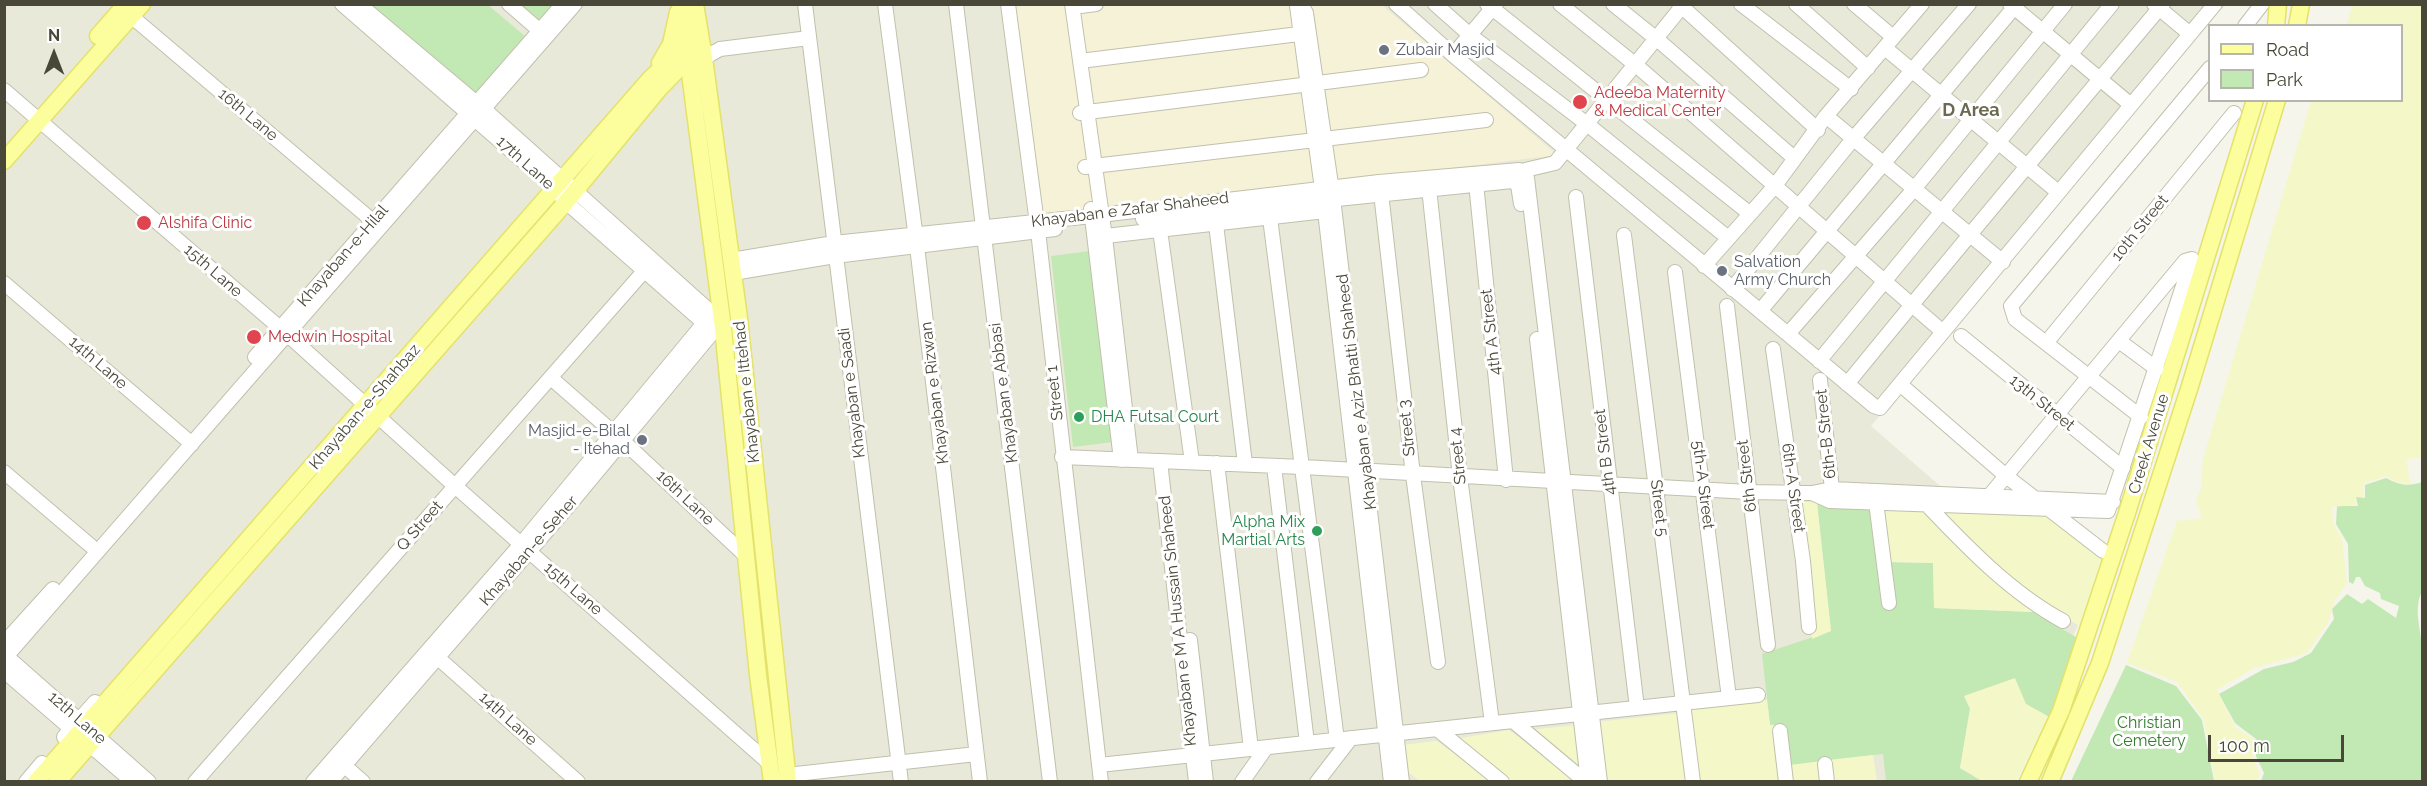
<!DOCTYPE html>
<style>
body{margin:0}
#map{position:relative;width:2427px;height:786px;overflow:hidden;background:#f5f5eb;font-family:Raleway,sans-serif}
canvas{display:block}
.frame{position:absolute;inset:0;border:6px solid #494838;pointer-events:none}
.legend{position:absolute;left:2208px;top:24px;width:195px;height:78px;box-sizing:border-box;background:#fff;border:2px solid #b6b6af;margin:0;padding:8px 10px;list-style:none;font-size:18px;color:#494838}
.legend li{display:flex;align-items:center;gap:12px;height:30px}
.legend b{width:30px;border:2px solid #b6b6af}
.north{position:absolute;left:24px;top:24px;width:60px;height:60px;-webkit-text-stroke:4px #fff;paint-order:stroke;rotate:0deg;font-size:16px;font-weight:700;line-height:24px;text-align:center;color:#494838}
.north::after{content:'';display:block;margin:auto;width:21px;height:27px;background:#494838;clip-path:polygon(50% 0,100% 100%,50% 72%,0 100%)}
.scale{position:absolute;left:2208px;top:735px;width:136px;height:27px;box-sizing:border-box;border:3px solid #494838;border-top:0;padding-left:8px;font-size:18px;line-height:21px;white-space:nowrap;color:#494838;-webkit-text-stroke:4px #fff;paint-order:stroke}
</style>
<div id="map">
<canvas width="2427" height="786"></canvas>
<div class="frame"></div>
<ul class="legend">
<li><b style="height:8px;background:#fcfd9c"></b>Road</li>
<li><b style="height:16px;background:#c2e8b4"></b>Park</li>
</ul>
<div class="north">N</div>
<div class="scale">100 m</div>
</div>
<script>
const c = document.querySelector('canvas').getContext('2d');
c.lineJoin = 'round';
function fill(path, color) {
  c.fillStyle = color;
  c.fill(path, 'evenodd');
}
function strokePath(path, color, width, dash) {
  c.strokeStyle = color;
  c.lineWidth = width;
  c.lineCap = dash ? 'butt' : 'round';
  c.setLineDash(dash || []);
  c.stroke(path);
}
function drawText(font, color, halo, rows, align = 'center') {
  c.font = font + ' Raleway,sans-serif';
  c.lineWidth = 6;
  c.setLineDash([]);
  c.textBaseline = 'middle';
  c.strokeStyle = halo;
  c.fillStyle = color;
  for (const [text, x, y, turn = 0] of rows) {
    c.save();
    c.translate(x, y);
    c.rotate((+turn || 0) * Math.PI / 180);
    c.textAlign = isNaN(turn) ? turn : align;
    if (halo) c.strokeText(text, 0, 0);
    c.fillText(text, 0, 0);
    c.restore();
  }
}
fill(new Path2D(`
 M5,5h2220l-354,421 213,185 -72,170 -2007,1z`), '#e9e9d9');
fill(new Path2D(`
 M1002,5h380l175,150 -529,65z`), '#f6f2d7');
fill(new Path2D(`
 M355,5h133l38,32 -59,69z
 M505,5h57l-25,28z
 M1090,251l23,191 -40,5 -22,-191z
 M2386,478c13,7 22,9 36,4v110c-9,15 -1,39 0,55 4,44 0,90 0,134h-161l3,-8 -8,-17v-17l-21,-16 -16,-29 45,-25 29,-7 18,-9 23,-34 -2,-10 15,-15 15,10 6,-5 28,19 3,-12 -18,-7 -1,-6 -15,-7 -5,-9h-4l-3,7 -4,-2 -1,-38 -12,-20 1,-18h21l-2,-9 9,1v-13z
 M1817,503l56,3 15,56 45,1 1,45 99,4 43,25 -7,24 1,7 -21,49 -23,-13 -56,5 -10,59 22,13h-96l-3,-27 -92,11 -6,-41 -15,1 -8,-71 69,-23z
 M2126,665l50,21 26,34 12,61h-143z`), '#c2e8b4');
fill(new Path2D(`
 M2353,4l69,1v453l-16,1 5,25 -15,-2 -10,-6 -22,7v14h-9l1,8 -24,2 2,18 8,13 5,45 -13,19 -5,19 -22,32 -53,15 -37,22 18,37 19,12 -1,20 7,14 -3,8h-42l-11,-61 -27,-38 -50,-19 50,-142 25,-3 -6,-17 5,-13 2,-29 108,-358 91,-1v-74l-56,-1z
 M1797,501l20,2 14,128 -19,8z
 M1878,508l46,2 109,102 -99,-4 -1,-45 -45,-1z
 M1937,509l107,2 61,50 -23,67 -70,-45z
 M2015,678l11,26 23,13 -33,64h-34l-22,-13 10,-59 -6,-13z
 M1767,700l3,25h4l8,56h-84l-9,-71z
 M1680,713l8,68h-84l-7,-59z
 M1577,725l6,51 -54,-46z
 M1509,730l69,51h-70l-52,-42z
 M1437,741l54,40h-71l-15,-11 -3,-25z
 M1873,755l4,26h-46l-3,-21z
 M1822,761l2,20h-31l-2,-16z`), '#f4f8c8');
const minor = new Path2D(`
 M342,4l212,184 12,14 138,121
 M509,4l31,27
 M805,4l96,778
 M885,4l32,242 63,536
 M956,4l94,778
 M1008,4l30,227 63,551
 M1072,4l33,233 26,223
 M1301,4l5,9 27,185 69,584
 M1396,4l57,51 421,351 6,2 335,-404
 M1435,4l35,31 117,89 140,113
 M1487,4l262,209
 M1560,4l77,62 306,266
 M1613,4l45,36 135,117
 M1679,4l139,126
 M1741,4l110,85
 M1796,4l72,64
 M1854,4l39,33
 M2010,4l121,101
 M2154,4l36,30
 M1297,6l28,205 66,571
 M1073,7l23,-3
 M124,10l250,212
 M2245,26l17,-22
 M1885,48l173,144
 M1453,55l43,-51
 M704,58l16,-9 89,-11
 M1080,61l219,-27
 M4,90l283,244 168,152 314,277
 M1080,113l341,-43
 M1826,116l177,146
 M1085,167l401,-47
 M1518,179l7,-9 30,-7 129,-159
 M1476,183l30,297
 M1429,188l31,289 32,246
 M1381,193l32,282 25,187
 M1576,197l61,511
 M1091,209l30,251
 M1270,218l67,522
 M1143,219l369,-38 6,4 3,19
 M1216,224l29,240
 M1160,230l32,232
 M1624,235l69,547
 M1097,237l228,-26
 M731,260l103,-17 258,-27 287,-34 140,-12 8,8 73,604
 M1704,266l70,-79 52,-71 96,-112
 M1675,272l54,426
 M733,273l102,-17 220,-27
 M4,283l188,161
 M1732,289l121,-150 116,-135
 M1727,306l41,339
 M1760,311l257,-307
 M1788,334l126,-145 151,-185
 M1961,336l162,132
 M1537,339l51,443
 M2119,341l38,28
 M2046,343l188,-230
 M1773,349l30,212 6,66
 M255,357l308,-353
 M1819,361l293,-357
 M551,378l72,63 123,115
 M1820,380l12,109
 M1847,384c104,-128 210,-254 316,-380
 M1901,385l105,91 97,75
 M2141,417l-126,-98 -4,-13 199,-238
 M1062,457l241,10 446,25 63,1 20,-4 281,13
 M1160,461l36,321
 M1217,463l34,286
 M1274,466l33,277
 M4,472l87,74
 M1812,493l18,8 278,10 84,-252 -7,2 -195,234
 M1876,502l13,101
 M1926,504c41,43 85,89 137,117
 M1190,640l16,142
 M4,643l49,-54
 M4,654l145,128
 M437,657l141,125
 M4,659l571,-655
 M4,671l129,111
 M1513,721l73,61
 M1437,729l65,53
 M1780,731l6,51
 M64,737l31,-35
 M338,760l25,22
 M1825,764l2,18
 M1099,765l659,-70
 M787,775l189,-21
 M26,782l16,-19
 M195,782l450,-512
 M313,782l208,-238 183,-221
 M330,782l241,-279 137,-165 6,-8 -1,-16 -228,-204 -126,-106
 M1242,782l24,-34
 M1317,782l34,-44`);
const major = new Path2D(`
 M681,4l42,324 35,347 14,107
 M695,4l9,54 35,260 49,464
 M2276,26l2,-22
 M2297,26l4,-22
 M98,36l28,-32
 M660,63l11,-19 7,-32
 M4,161l138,-157
 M36,782l614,-703 38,-35 12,-1
 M57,782l509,-580 93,-113 30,-31h15
 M2028,782l33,-71 66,-198 128,-413
 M2050,782l50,-119 90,-277 87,-286`);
strokePath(minor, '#c1c0ad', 16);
strokePath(major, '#e3e26b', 19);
strokePath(minor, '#fff', 14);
strokePath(major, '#fcfd9c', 16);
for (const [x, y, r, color] of [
 [1384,50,6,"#6b7280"],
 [1580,102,8,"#e0444e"],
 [144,223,8,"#e0444e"],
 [1722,271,6,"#6b7280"],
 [254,337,8,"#e0444e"],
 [1079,417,6,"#2e9e5b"],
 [642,440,6,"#6b7280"],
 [1317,531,6,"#2e9e5b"]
]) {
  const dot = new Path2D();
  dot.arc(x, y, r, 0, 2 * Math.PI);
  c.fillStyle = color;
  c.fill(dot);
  strokePath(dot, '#fff', 2);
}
drawText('16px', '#5b616d', '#fff', [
 ["Zubair Masjid",1396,50],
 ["Salvation",1734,262],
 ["Army Church",1734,280],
 ["Masjid-e-Bilal",630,431,"right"],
 ["- Itehad",630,449,"right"]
], 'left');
drawText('16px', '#be3a42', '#fff', [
 ["Adeeba Maternity",1594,93],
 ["& Medical Center",1594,111],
 ["Alshifa Clinic",158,223],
 ["Medwin Hospital",268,337]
], 'left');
drawText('16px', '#494838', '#fff', [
 ["16th Lane",248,115,40],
 ["17th Lane",525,163,42],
 ["Khayaban e Zafar Shaheed",1130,210,-7],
 ["10th Street",2140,228,-51],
 ["Khayaban-e-Hilal",343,256,-49],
 ["15th Lane",213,271,41],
 ["4th A Street",1491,332,-96],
 ["14th Lane",98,363,41],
 ["Khayaban e Ittehad",747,392,-96],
 ["Khayaban e Aziz Bhatti Shaheed",1357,392,-97],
 ["Khayaban e Saadi",852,393,-97],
 ["Khayaban e Rizwan",935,393,-97],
 ["Khayaban e Abbasi",1004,393,-97],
 ["Street 1",1055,393,-96],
 ["13th Street",2042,403,39],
 ["Khayaban-e-Shahbaz",365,407,-49],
 ["Street 3",1407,428,-96],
 ["6th-B Street",1826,434,-96],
 ["Creek Avenue",2149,444,-73],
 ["4th B Street",1605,452,-97],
 ["Street 4",1458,456,-96],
 ["6th Street",1747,476,-97],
 ["5th-A Street",1703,485,83],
 ["6th-A Street",1793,488,82],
 ["16th Lane",685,498,43],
 ["Street 5",1659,508,83],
 ["Q Street",420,526,-49],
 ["Khayaban-e-Seher",529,551,-49],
 ["15th Lane",573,589,41],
 ["Khayaban e M A Hussain Shaheed",1178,621,-96],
 ["12th Lane",77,718,41],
 ["14th Lane",508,719,42]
]);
drawText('16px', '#27864d', '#fff', [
 ["DHA Futsal Court",1091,417],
 ["Alpha Mix",1305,522,"right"],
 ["Martial Arts",1305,540,"right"]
], 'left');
drawText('16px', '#327c2b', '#fff', [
 ["Christian",2149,723],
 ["Cemetery",2149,741]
]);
drawText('bold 18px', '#6c6950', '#fff', [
 ["D Area",1971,111]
]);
</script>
